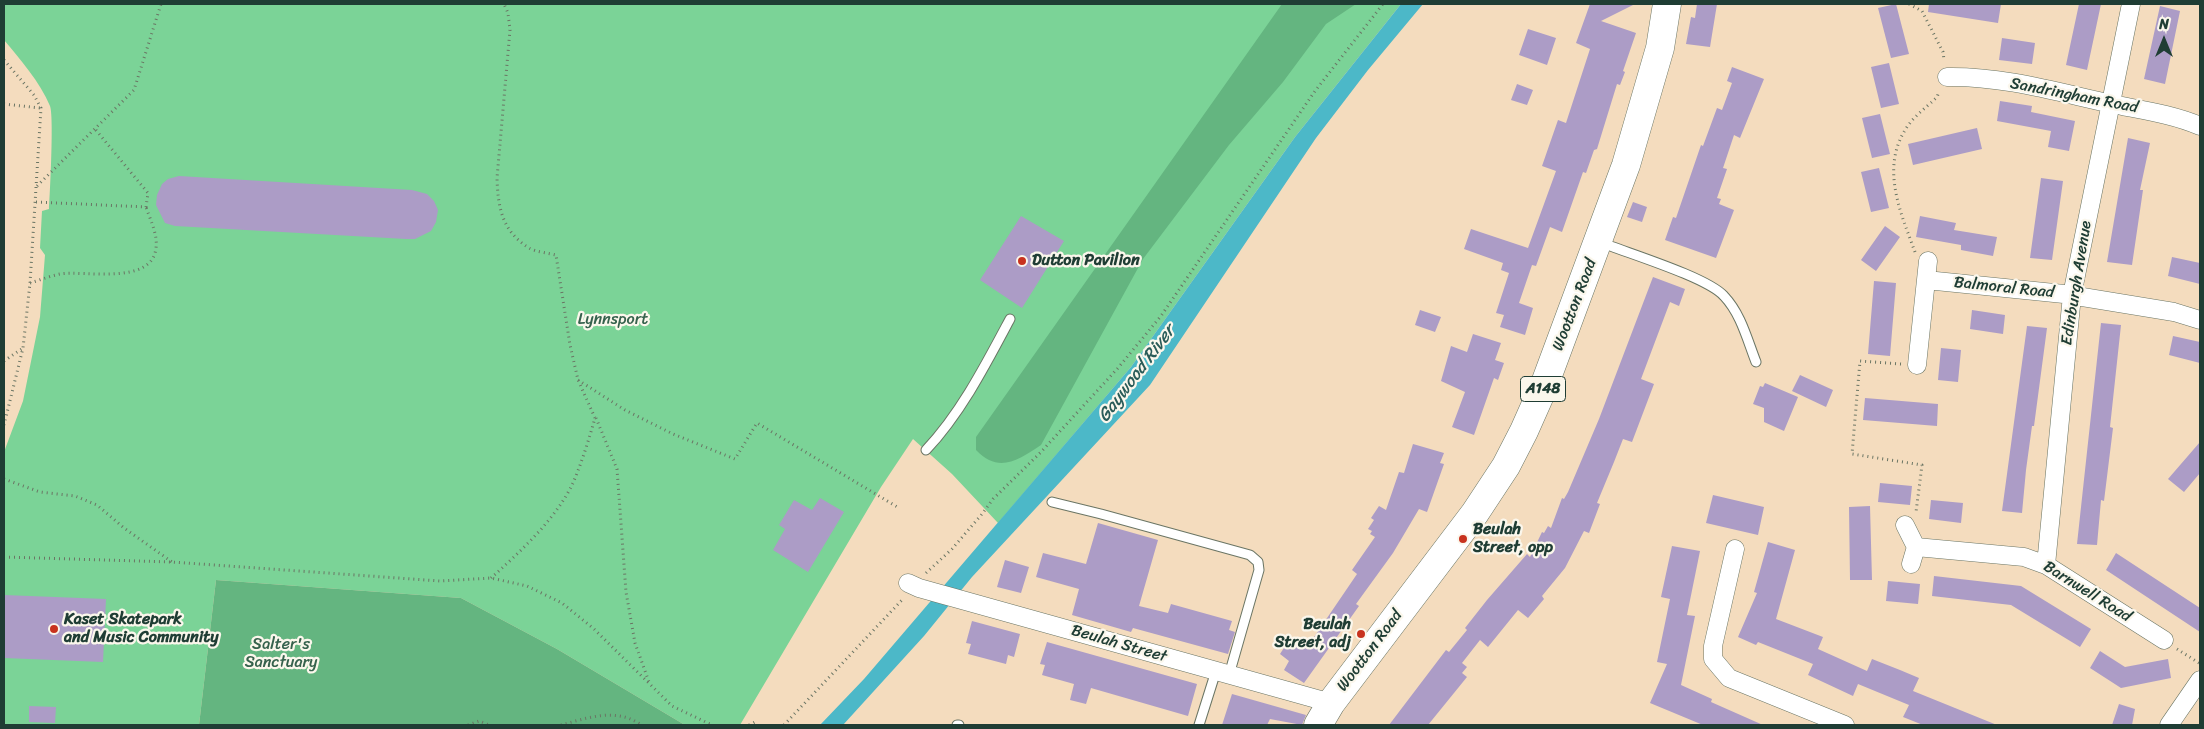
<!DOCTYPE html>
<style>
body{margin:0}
#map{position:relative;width:2204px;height:729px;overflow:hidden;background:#f4dcbe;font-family:Sriracha,sans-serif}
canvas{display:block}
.frame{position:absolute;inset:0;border:5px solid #1f3d34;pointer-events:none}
.north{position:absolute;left:2139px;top:15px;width:50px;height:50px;-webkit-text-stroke:4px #fbf7ec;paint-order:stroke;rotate:0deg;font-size:14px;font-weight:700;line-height:20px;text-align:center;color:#1f3d34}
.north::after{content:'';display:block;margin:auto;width:18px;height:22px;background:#1f3d34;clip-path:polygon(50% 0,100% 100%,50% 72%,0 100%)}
</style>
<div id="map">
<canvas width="2204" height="729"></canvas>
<div class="frame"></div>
<div class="north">N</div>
</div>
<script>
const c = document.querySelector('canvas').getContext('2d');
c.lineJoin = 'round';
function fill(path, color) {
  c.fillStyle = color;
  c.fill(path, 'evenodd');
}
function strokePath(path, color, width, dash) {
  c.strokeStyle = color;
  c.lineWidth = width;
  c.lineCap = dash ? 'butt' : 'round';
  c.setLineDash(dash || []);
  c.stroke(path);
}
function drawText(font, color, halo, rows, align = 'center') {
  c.font = font + ' Sriracha,sans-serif';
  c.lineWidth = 4.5;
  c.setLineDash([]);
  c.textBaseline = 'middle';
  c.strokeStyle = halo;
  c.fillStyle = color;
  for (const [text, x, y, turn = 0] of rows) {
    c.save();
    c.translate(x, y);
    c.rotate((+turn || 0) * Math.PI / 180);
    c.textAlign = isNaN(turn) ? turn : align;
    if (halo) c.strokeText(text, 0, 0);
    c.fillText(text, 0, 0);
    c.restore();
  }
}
fill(new Path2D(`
 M4,4h1397l-106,133 -164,230 -133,156 -46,-49 -39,-35 -32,48 -141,238h-55l-128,-76 -96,-51 -245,-18 -17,145h-195v-273l19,-51 17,-84 5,-62 -5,-7 2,-37 7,-2c1,-16 5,-93 1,-103 -10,-24 -30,-47 -46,-66z`), '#7bd397');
fill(new Path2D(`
 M1282,4h74l-30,20 -43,58 -54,63 -86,114 -102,186c-23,15 -42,29 -65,5v-13z
 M216,580l245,18 96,51 128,76h-486z`), '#64b580');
fill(new Path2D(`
 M1401,4h22l-55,66 -52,68 -166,247 -178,192 -48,59 -81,89h-23l44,-46 267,-312 164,-230z`), '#4cb8c8');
fill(new Path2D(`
 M1590,4h45l-34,17 35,12 -13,38 2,1 -5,13 -3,-1 -20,65 -3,1 -8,23 -3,-1 -21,60 -12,-5 -14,39 -4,-1 -13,38 14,5 -8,27 -25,-8 4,-12 -8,-2 13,-40 -8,-3 2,-7 -39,-14 7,-20 57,19 28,-77 -14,-5 16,-46 8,3 24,-74 -14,-6z
 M1697,4h20l-7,43 -24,-3 5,-27 4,1z
 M1896,4l13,50 -18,4 -13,-50z
 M1929,4h72l-3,19 -70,-11z
 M2079,4h22l-14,66 -21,-5z
 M2160,6l20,5 -15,73 -21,-5z
 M1528,29l28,9 -9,27 -28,-10z
 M2002,38l33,5 -3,21 -33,-4z
 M1889,63l10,41 -18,4 -10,-41z
 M1732,67l32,12 -24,59 -6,-3 -11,33 4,1 -10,29 4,1 -2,5 15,6 -18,48 -51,-18 8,-23 3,1 25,-73 2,1 14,-38 5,2 10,-27 -5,-2z
 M1517,84l16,6 -6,15 -16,-5z
 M2000,101l32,5 -1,6 44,9 -6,30 -21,-4 3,-16 -54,-10z
 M1880,114l10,40 -18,4 -10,-40z
 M1977,128l5,21 -69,16 -5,-21z
 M2128,138l22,5 -10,47h3l-11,75 -25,-3z
 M1879,168l10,40 -18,4 -10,-40z
 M179,176l233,14 15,4 7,7 4,9 -2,12 -5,9 -16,8h-9l-231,-13 -10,-3 -9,-18 1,-10 5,-11 6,-5z
 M2041,178l22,3 -11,79 -22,-2z
 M1633,202l14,5 -5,15 -15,-5z
 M1021,216l43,25 -42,67 -42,-28z
 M1920,216l36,7 -2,7 43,7 -4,19 -32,-6v-5l-45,-8z
 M1885,226l15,11 -24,34 -15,-11z
 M2172,257l28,6v21l-32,-8z
 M1653,277l32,12 -6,17 -9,-4 -29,77 13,5 -22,58 -9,-3 -9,23 -17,41 3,1 -11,29 -5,-2 -19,37 -23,28 2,3 -16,19 -10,-8 -30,37 -8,-7 -18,23 5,4 -5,6 5,4 -39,48h-39l57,-75 3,2 18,-22 -2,-2 22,-28 40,-46 3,3 12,-25 2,1 4,-7 3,2 11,-30 2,1 4,-7 31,-73z
 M1874,281l22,2 -6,73 -22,-2z
 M1420,310l21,7 -6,15 -20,-7z
 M1972,310l33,5 -2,19 -33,-5z
 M2101,323l20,2 -11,102 3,1 -9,73 -3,-1 -4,45 -20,-1z
 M2027,326l20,2 -13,98h-2l-6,44 -4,43 -20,-2z
 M1473,334l28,9 -6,17 9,3 -6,17 -4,-2 -20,57 -22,-8 13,-35 -24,-11 10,-35 16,6z
 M2173,336l27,6v21l-31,-8z
 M1941,348l20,2 -3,32 -20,-2z
 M1800,375l33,15 -7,17 -34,-16z
 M1765,383l33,14 -14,34 -20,-9v-14l-11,-4 7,-18 3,1z
 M1865,398l73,6 -1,22 -74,-6z
 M2200,442v31l-16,19 -16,-13z
 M1413,444l31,9 -4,10 4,1 -17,48 -8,-3 -26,44 -37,51 3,2 -55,77 -20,-13 5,-9 -9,-7 9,-14 11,7 3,-4 5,3 49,-72 -5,-4 23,-33 -5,-3 2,-3 -4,-2 6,-9 -3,-2 8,-12 7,4 13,-38 5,1z
 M1880,483l32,3 -2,19 -32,-3z
 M1713,495l51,12 -6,28 -52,-12z
 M820,498l24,14 -36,60 -35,-22 12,-21 -6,-4 15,-25 18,10z
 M1931,500l32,3 -2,20 -32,-4z
 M1870,506l2,74h-22l-1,-73z
 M1098,523l60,17 -19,66 29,7 3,-9 61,17 -3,9 6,2 -7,22 -95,-26 -2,4 -59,-17 7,-26 -43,-12 7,-24 43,11z
 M1768,542l27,8 -19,69 47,18 -5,12 49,22 5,-12 28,11 19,8 -6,13 84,34h-74l-20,-8 6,-12 -51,-21 -5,12 -45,-21 5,-11 -55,-22 -2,3 -18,-8 19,-44 -3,-1z
 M1672,546l28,5 -13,64 8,1 -14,69 31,14 -1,3 52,23h-60l-53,-22 17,-39 -10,-2 13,-63 -9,-2z
 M2116,553l84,55v24l-94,-62z
 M1005,560l24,7 -8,26 -24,-6z
 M1934,576l87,10 70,43 -11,18 -69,-42 -79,-9z
 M1888,581l32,3 -2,20 -32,-3z
 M4,595l102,4 -3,63 -99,-4z
 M972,621l48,13 -6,23 -6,-2 -2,9 -38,-10 3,-10 -5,-1z
 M1047,642l150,42 -9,32 -97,-28 -5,16 -16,-4 4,-16 -32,-9 3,-10 -5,-1z
 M2100,651l25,16 43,-8 3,19 -50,10 -31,-20z
 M1232,694l74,21 -4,10 -32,-6 -3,6h-45z
 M2119,704l16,5 -3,16h-20z
 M29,706l27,1 -1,16 -26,-1z`), '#ac9cc6');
const lane = new Path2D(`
 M1600,242c27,11 107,35 124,54 17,18 23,43 32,66
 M926,450c35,-37 60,-86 84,-131
 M1052,502l49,12 149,41 8,7 1,8 -30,105
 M957,725h2
 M1199,725l17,-54`);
const street = new Path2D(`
 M1947,77c56,-1 110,15 165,27 29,6 60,10 88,22
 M1926,280l138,14 110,18 26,8
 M1917,365l11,-104
 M1905,525l11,22 -5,17
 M1916,547l108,10 22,8 118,75
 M1735,549l-22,97v13l16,19 116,47
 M2046,565l26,-270 59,-291
 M908,583l11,5 412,115
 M2169,725l31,-45`);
const primary = new Path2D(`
 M1318,725l13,-22 144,-190 31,-47 18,-35 20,-45 82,-221 34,-117 7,-44`);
strokePath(lane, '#6a7564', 11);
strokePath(street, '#6a7564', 19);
strokePath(primary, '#6a7564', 29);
strokePath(new Path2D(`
 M1909,4l13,7 21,41 1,8
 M4,60l30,35 7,13 -11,175 -7,65 -19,77
 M4,104l36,4
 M37,186l97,-96 27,-86
 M36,202l110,5 2,-14 -53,-64
 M1915,252c-15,-41 -35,-85 -8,-125 8,-12 20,-20 30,-30l2,-5
 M30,283c10,-3 20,-7 30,-9 24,-4 92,12 96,-26 2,-13 -6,-29 -10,-41
 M4,361l19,-13
 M1901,364l-41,-3 -8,93 70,11 -6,47
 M578,380l47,30 48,24 62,25 22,-36 142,85
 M596,418l21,51 9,123 9,51 14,39
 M4,479l36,13 35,4 22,9 27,23 48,34
 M4,557l168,5 268,19 51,-3 36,8 35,17 32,26 78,77 40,19
 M926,573l26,-24 30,-35 11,-15 48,-47 77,-84 43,-52 154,-225 68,-87
 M491,578c29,-26 65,-59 82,-95 9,-21 16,-44 22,-65l-17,-38 -8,-35 -14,-90c-8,-2 -20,-3 -27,-7 -27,-17 -31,-40 -32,-70l13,-148 -2,-17 -4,-9
 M2177,649l22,14
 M468,725l11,-4 10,4
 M561,725c26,-7 56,-18 80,0
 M749,725l8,-4
 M784,725l118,-125`), '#6a7564', 3, [1, 4]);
strokePath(lane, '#fff', 9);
strokePath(street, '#fff', 18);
strokePath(primary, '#fff', 28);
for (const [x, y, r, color] of [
 [1022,261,5,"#c8321e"],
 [1463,539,5,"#c8321e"],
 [54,629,5,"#c8321e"],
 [1361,634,5,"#c8321e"]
]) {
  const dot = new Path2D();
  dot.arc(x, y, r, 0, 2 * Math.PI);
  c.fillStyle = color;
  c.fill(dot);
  strokePath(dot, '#fbf7ec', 2);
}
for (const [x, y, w] of [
 [1543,389,45]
]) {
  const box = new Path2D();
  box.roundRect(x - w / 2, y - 12.5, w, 25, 4);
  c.fillStyle = '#fbf7ec';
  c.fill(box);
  strokePath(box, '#1f3d34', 1);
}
drawText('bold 15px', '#1f3d34', null, [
 ["A148",1543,389]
]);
drawText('16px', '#1f3d34', '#fbf7ec', [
 ["Sandringham Road",2074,96,11],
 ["Edinburgh Avenue",2077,283,-81],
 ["Balmoral Road",2004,288,6],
 ["Wootton Road",1575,305,-69],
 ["Barnwell Road",2087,592,32],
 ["Beulah Street",1119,644,16],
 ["Wootton Road",1370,651,-53]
]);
drawText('bold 16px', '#1f3d34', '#fbf7ec', [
 ["Dutton Pavilion",1032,261],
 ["Beulah",1473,530],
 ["Street, opp",1473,548],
 ["Kaset Skatepark",64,620],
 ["and Music Community",64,638],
 ["Beulah",1351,625,"right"],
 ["Street, adj",1351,643,"right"]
], 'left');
drawText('16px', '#36624d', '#fbf7ec', [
 ["Lynnsport",613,320],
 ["Salter's",281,645],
 ["Sanctuary",281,663]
]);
drawText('italic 18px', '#2a5c59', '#fbf7ec', [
 ["Gaywood River",1137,374,-53]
]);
</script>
